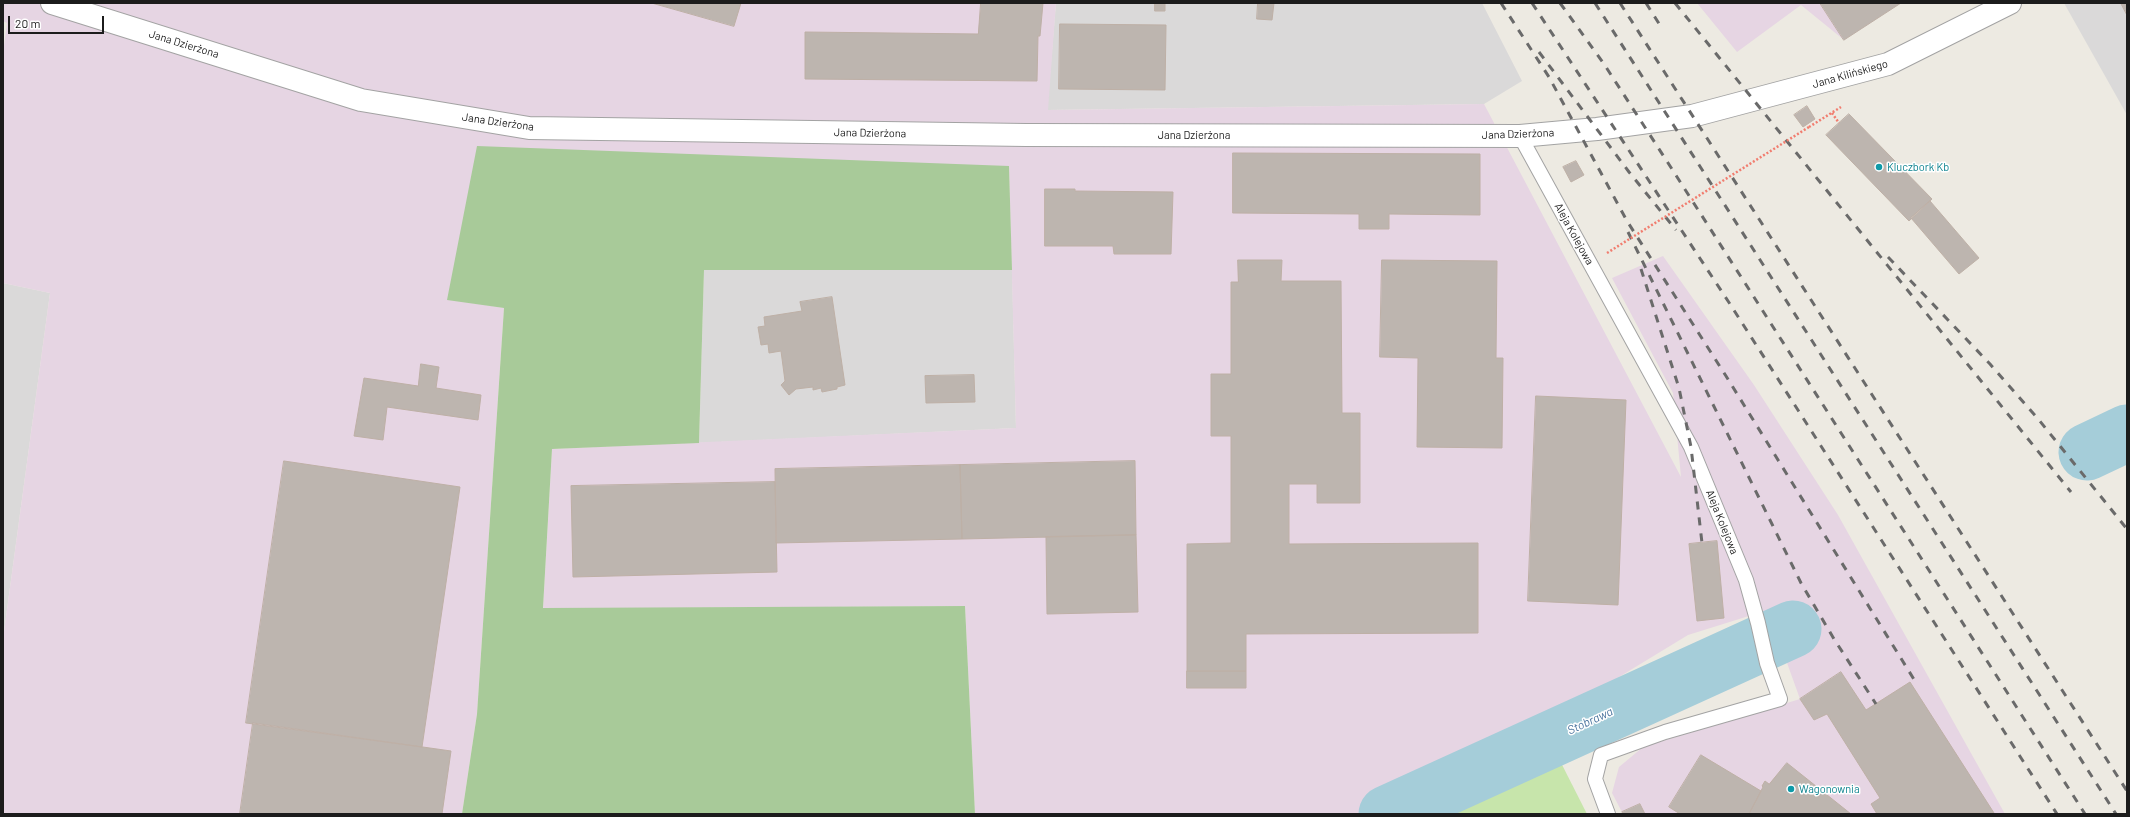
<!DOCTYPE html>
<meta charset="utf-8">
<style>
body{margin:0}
#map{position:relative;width:2130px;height:817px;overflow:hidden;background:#edeae2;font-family:Barlow,sans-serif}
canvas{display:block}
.frame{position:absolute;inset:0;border:4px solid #1c1c1c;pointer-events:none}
.scale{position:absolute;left:8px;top:16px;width:96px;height:18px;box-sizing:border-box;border:2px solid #1c1c1c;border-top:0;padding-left:5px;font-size:12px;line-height:14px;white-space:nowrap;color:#1c1c1c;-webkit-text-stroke:3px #fff;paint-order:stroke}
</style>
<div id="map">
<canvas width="2130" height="817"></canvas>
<div class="frame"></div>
<div class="scale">20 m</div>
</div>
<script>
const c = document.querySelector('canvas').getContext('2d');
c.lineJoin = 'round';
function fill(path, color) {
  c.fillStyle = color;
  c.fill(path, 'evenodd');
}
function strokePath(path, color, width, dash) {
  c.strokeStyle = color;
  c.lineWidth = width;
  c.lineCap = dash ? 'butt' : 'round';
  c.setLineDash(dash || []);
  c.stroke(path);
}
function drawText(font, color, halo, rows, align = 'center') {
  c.font = font + ' Barlow,sans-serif';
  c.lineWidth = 3;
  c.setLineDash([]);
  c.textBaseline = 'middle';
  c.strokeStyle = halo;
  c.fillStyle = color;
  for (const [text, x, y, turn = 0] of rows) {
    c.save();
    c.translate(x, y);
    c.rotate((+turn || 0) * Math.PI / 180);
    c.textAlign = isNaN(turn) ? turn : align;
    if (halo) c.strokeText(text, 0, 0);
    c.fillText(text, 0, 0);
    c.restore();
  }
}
fill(new Path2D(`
 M1056,3h426l40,78 -38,23 -437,6z
 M2064,3h63v112z
 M704,270h308l4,158 -317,15z
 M3,283l47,10 -47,346z`), '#dad9d9');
fill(new Path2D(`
 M3,3h1053l-8,107 436,-6 197,373 -8,-84 -61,-115 51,-22 91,129 84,130 167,299h-382l-11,-21 7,-26 24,-20 157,-48 -32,-89 -80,25 -294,179h-419l-10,-208 -422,3 9,-160 464,-21 -7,-262 -561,133 56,9 -27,406 -15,100h-459v-175l47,-346 -47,-10v-230l4,-30 -4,-2z
 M1697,3h204l-57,37 -43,-35 -64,47z`), '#e6d5e3');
fill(new Path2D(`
 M1553,747l34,67h-175z`), '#c7e5ab');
fill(new Path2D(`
 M477,146l532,20 3,104h-308l-5,173 -147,6 -9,159 422,-2 10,208h-513l15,-100 27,-406 -57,-8z`), '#a8ca99');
strokePath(new Path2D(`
 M2087,452l40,-19
 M1387,814l406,-185`), '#a5cdd9', 57);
const building = new Path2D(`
 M652,3h89l-7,23z
 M981,3h62l-3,33h-2l-1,45 -232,-2v-47l173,2z
 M1155,3h10v8h-10z
 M1258,3h16l-2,17 -15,-1z
 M1820,3h81l-57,37z
 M2121,3h6v12z
 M1060,24l106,1 -1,65 -106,-1z
 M1807,106l8,13 -12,8 -9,-12z
 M1849,114l83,85 -23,22 -83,-86z
 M1233,153l247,1v61l-91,-1v15h-30v-15l-126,-1z
 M1576,161l8,14 -13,7 -8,-15z
 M1045,189h30v2l98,1 -2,62h-57l-1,-8h-68z
 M1930,201l49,57 -20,16 -48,-56z
 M1238,260h44l-1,21h60l1,132h18v90h-43v-19h-28v60l189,-1v90l-232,1v37h-59v-127l44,-1v-107h-20v-62h20v-92h7z
 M1382,260l115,1 -1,97h7l-1,90 -85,-1 1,-89 -38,-1z
 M832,297l13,88 -8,2v2l-15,3 -1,-4 -8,2v-3l-17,2 -7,6 -8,-10 4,-4 -4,-30 -12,2 -1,-9 -7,1 -3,-18 7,-1 -1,-9 38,-6 -2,-9z
 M421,364l18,3 -3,21 45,7 -3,25 -91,-13 -4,33 -29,-4 10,-58 54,8z
 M974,375l1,27 -49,1 -1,-27z
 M1536,396l90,4 -8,205 -90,-4z
 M284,461l176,26 -38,260 -176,-24z
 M1135,461l1,74 -174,4 -2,-74z
 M960,465l2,74 -186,4 -1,-74z
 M775,482l2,90 -204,5 -2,-91z
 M1136,535l2,77 -91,2 -1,-77z
 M1717,541l7,77 -27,3 -8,-77z
 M1187,671h59v17h-59z
 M1841,672l25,38 44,-28 84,131 -117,1 -6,-10 9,-6 -53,-84 -13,6 -14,-21z
 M253,723l198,28 -9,63h-202z
 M1701,755l60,36 -12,23h-69l-11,-7z
 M1787,763l64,51h-102l14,-27 -1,-1 3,-5 4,3z
 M1640,804l5,10h-22l-1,-2z`);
fill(building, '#bdb5af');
strokePath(building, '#beb0a6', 1);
const service = new Path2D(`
 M1520,136l171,311 55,133 12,43 9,40 13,36 -115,33 -64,23 -6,24 13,35`);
const tertiary = new Path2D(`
 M52,3l309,97 168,28 497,7 494,1 77,-7 95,-13 196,-52 122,-61`);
strokePath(service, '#a3a3a3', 16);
strokePath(tertiary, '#a3a3a3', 24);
strokePath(new Path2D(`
 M1832,113l7,10
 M1809,127l32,-20`), '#f17d6f', 2.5, [2, 2]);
strokePath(service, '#fff', 14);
strokePath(tertiary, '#fff', 22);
strokePath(new Path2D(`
 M1501,3l48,74 78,144 99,155 189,305
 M1532,3l196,298 329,513
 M1560,3l44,61 66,102 415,648
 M1595,3l521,811
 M1620,3l507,788
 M1646,3l17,27
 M1675,3l396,489
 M1539,52l90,120 47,58
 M1628,232l173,351 33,56 42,65
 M1888,257l102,107 49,56 88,109
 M1641,269l38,119 12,59 11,96`), '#6a6a6a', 3, [8, 8]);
strokePath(new Path2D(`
 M1607,253l202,-126`), '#f17d6f', 2.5, [2, 2]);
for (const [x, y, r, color] of [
 [1879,167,4,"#0f9aa8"],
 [1791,789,4,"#0f9aa8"]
]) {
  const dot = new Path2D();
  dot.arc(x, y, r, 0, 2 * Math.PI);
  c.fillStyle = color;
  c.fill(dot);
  strokePath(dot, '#fff', 1.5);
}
drawText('11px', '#1c1c1c', '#fff', [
 ["Jana Dzierżona",184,44,17],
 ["Jana Kilińskiego",1850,74,-16],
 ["Jana Dzierżona",498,122,8],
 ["Jana Dzierżona",870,133,1],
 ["Jana Dzierżona",1518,134,-2],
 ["Jana Dzierżona",1194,135],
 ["Aleja Kolejowa",1574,234,61],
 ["Aleja Kolejowa",1722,522,68]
]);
drawText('11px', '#0d838f', '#fff', [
 ["Kluczbork Kb",1887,167],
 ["Wagonownia",1799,789]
], 'left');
drawText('italic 12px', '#4c759f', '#fff', [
 ["Stobrawa",1590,721,-25]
]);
</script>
